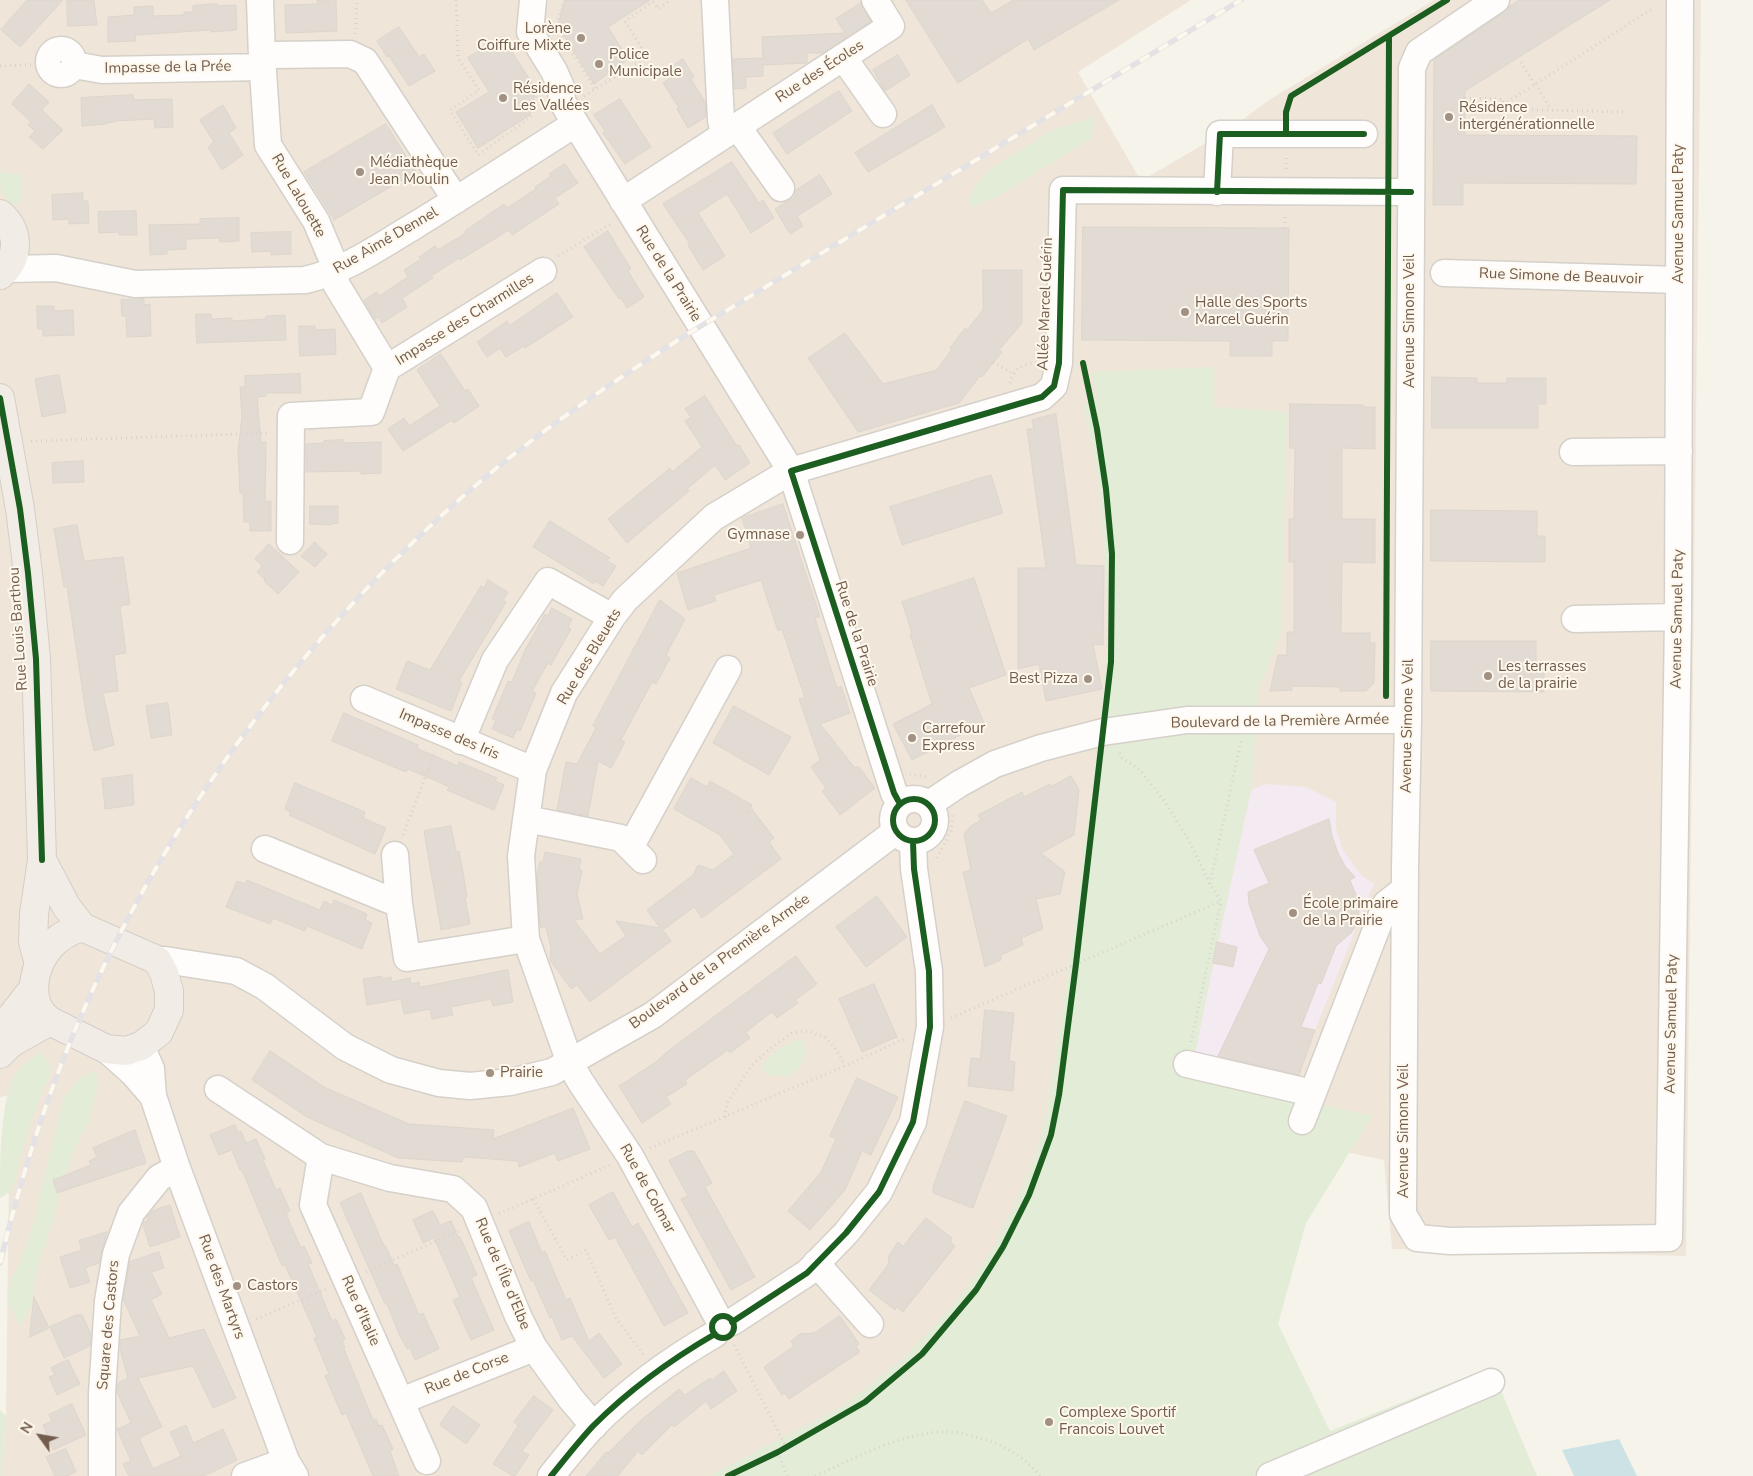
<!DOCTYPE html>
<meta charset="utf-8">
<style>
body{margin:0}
#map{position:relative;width:1753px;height:1476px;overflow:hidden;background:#f6f3eb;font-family:"Nunito Sans",sans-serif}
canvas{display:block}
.north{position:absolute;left:15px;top:1411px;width:50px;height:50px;-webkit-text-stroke:4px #fef8ec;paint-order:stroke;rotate:302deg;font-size:14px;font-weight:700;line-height:20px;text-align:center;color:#725c4d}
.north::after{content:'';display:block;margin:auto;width:18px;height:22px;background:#725c4d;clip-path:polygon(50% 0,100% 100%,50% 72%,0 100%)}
</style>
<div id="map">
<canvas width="1753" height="1476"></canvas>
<div class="north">N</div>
</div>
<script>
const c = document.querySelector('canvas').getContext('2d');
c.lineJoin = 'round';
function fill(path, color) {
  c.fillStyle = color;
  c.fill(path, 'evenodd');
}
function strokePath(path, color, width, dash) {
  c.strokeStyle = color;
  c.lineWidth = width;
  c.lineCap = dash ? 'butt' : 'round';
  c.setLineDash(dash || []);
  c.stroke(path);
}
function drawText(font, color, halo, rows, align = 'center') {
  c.font = font + ' "Nunito Sans",sans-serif';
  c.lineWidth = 4;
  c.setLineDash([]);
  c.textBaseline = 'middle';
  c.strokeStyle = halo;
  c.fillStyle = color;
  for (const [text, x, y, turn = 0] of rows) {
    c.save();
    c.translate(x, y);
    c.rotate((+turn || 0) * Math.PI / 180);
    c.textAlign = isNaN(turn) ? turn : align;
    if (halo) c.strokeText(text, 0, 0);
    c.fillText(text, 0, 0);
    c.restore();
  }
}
fill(new Path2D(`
 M0,0h1191l-113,72 63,109 92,-54 36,-27 165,-100h267l-15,1256 -294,-7 -8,-89 -62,-13 -120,257 333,72h-1534l5,-60 4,-321 -10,2z`), '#efe6d9');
fill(new Path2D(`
 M1265,784l41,3 30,15v26l7,22 18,25 13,9 -59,146 -16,46 -105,-22 57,-264z`), '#f3eaf2');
fill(new Path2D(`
 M1095,116l-3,22 -99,61 -22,8 -3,-6 7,-14 15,-18 63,-39z
 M0,172l22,3 -1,25 -5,6c-16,-11 -16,-14 -16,-34z
 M1213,367l1,40 73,5 -6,221 -22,56 -8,101 -38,173 -22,113 181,40 -66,107 -28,101 52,107 161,-64 46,109h-828l132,-69 63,-49 47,-51 22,-28 21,-33 29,-59 15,-40 9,-35 21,-139 29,-225 12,-116 -10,-149 -16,-78 14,-6 -5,-27z
 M804,1039c2,19 2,22 -12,37h-21l-11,-8c15,-17 21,-24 44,-29z
 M40,1052l7,8 4,12c-19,38 -29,77 -38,118l-13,8c0,-33 0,-90 13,-119 4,-10 18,-21 27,-27z
 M96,1071l2,16 -5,16 -1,12 -16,31 -17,47 -6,28 -15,45 -7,40 -11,21 -13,-28 1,-10 22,-53 34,-138 15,-20z
 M0,1410l6,6 -5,60h-1z`), '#e2ecd7');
fill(new Path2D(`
 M1619,1439l18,37h-63l-12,-26z`), '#cde2e5');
const building = new Path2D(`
 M27,0h36l-43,47 -19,-17z
 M67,0h27l3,25 -29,1z
 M336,0l1,31 -51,2 -1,-28 33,-1 -1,-3z
 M565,0h85l-42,27 20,32 -34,25 -36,-58z
 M906,0h76l9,13 22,-13h106l-85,50 -6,-11 -70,44z
 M1519,0h91l-145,91v44l172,1 -1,48 -173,-1v22h-30l1,-145 70,-48 6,-6z
 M861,3l10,18 -49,32h-15v10l-44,2v-1v12l-17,1v11l-12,1 -1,-30 30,-1 -1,-21 83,-4 -9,-14z
 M217,4v2l19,-1 1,25 -26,2v-2l-76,5 1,6 -28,1v-25l26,-2v-8l19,-1v10l31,-1v-3h9v-6z
 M399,27l20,30 5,-3 11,17 -26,15 -20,-30 -2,1 -10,-16z
 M502,37l34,52 -6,26 -52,33 -22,-36 33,-20 -21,-34z
 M898,55l12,20 -25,16 -12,-21z
 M683,59l11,18 -3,2 14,23 1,15 -18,11 -11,-19 2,-1 -16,-25 6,-4 -5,-8z
 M29,84l20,18 -7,8 21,20 -20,19 -14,-12 6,-6 -7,-6 3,-3 -19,-18z
 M839,91l13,20 -65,43 -14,-21z
 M133,95l1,5 38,-1 1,28 -18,1 -1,-9 -39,2v1l-9,1v1l-24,2 -1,-28z
 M620,99l31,48 -26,17 -22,-31 2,-2 -11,-16z
 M223,105l13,23 -7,5 14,22 -21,15 -14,-23 6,-5 -14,-22z
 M932,105l13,22 -77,45 -13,-19z
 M386,124l30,48 -82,48 -30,-48z
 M732,162l27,41 4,-3 11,18 -23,15 -24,-39 -29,19 27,43 -22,14 -15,-25 2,-1 -27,-40z
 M565,164l13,19 -23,15 4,6 -47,31 -3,-5 -49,30 -1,-2 -28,18 2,2 -31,20 5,9 -25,16 -3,-6 -4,2 -11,-19 13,-8 2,4 29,-19 -4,-7 17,-11 -2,-2 16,-11 3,4 28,-17 -1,-2 39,-27 3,4 29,-19 -1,-2 16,-11 -2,-2z
 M820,175l12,19 -35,22 6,10 -13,8 -15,-25 20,-12v-6z
 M83,193v8h5l1,22 -20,1v-5l-16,1 -1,-25z
 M136,211l1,24h-18v-3l-20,1 -1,-21z
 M239,218v23l-19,1 -1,-4 -33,1v10l-19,1v4l-17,1 -1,-30 51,-1v-5z
 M1083,227l206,1 -1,113h-16v15h-42v-15l-148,-1z
 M608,231l23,38 -3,2 16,26 -17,11 -6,-10 -2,1 -35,-52z
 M291,232v22l-20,1v-4l-19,1 -1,-19z
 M983,270h39v53l-23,27 3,2 -20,25 -2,-1 -21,27 -101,29 -50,-74 37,-25 38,51 54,-14 15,-21 -2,-1 15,-20 2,2 16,-20z
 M557,293l16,24 -48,31 -1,-2 -18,11 -6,-9 -13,9 -10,-15 30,-21 3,4z
 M144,299v6l6,-1 1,32 -24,1 -1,-21h-4l-1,-16z
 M37,306h17v5l19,-1 1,25 -31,1v-7h-5z
 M196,314h15l1,5 20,-1v3l34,-2v-3l19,-1 1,25 -89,3z
 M299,326h16v4l20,-1 1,25 -36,2z
 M441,354l24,37 3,-2 11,17 -25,17 -2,-3 -49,31 -15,-22 16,-11 5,8 31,-20 -23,-36z
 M300,374l1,19h-35v3l-9,1 4,45h5l-1,60 6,-1v30h-21v-9h-6l-1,-29h-3l-2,-42 4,-34 -2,-30h5v-11z
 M59,375l7,37 -24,5 -7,-38z
 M1432,377l45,1v5h30v-5h39v26h-8v24h-106z
 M705,396l32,50 2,-1 11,18 -25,17 -10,-15 -28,24 2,2 -62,52 -19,-24 62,-51 2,4 30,-25 -17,-26 6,-4 -6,-8z
 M1290,404l73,1v2h12v42l-33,-1v71h33v44l-33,-1 -1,71h29v10h5l-1,40 -8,8h-26v-4l-48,-1v4l-22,1 8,-36h9v-23h7v-70h-5v-43h5l1,-71h-5z
 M1056,414l20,151 28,1 -1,79 -10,-1 9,45 -56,12 -7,-37 -21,5v-101h28l-19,-139h7l-2,-9z
 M343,440v3l38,-1v31l-20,1v-3l-55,1v-28l18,-1v-2z
 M83,461l1,21 -31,1 -1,-20z
 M991,475l12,38 -101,32 -12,-38z
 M783,504l37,113 -5,1 22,70 4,-2 9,27 -30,11 35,44 3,-2 17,22 -35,27 -18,-24 4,-3 -15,-21 9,-7 -21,-61 6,-1 -23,-69 -4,2 -17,-51 -47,15 2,6 -28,9 -11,-37 74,-25 -9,-30z
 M310,506h28v17l-6,1v1l-22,-1z
 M1431,510l106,1v25h8v26l-114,-1z
 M550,521l60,37 -4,2 10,6 -13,20 -8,-5 -1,3 -61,-37z
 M77,525l7,36 39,-4 7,47 -10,2 6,47 -12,2 4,36 -15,2 11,52 -20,6 -7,-31 -20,-133h-3l-10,-58z
 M315,542l12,12 -12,13 -14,-11z
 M269,544l30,28 -21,22 -14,-13 1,-2 -8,-7 5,-6 -7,-7z
 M974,578l32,97 -37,13 15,35 -72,37 -19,-36 39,-20 -22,-70 2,-1 -10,-31z
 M488,580l20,12 -5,8 3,2 -47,79 3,2 -11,28 -55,-22 11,-28 23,9 51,-84 3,2z
 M660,600l25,19 -19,36 4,3 -14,26 -4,-2 -31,58 4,2 -14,26 -13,-7 -10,55 -31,-6 9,-48 11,2 19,-36 -3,-2z
 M552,608l20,11 -4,8 3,2 -20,36 -3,-2 -16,28 4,2 -16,38 -3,-2 -4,9 -21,-9 4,-9 -4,-1 16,-38 4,1 13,-32 20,-36 3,2z
 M1431,641h105v25h8v26l-113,-1z
 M168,703l4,32 -21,3 -5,-32z
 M734,706l57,31 -22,38 -56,-32z
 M344,713l74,32 -1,3 8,4 33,14 1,-4 38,16 -2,3 9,4 -10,25 -47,-20 2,-3 -8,-4 -33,-14 -2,3 -74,-31z
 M132,775l2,30 -29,4 -3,-30z
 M1071,776l8,14 -5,45 -33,18 24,19 -5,22 -24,5 7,30 -22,9 2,7 -22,10v5l-16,7 -22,-95 8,-2 -7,-36 6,-7 11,-7 -3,-5 44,-23 2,5 26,-13 2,2z
 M691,778l16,9 3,-6 42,24 -4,8 4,-4 22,29 -5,4 12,17 -79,59 -8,-11 -31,23 8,11 -81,61 -13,-17 -6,4 -21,-29 1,-12 -5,-21 -5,1 -1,-4 -3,-48 3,-14h3l2,-10 36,7 -2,10 3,1 -5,24 6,25 -9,1 26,34 26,-18 -10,-15 44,7 -13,-18 46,-35 5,-10 15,5 21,-16 -14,-19 -46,-26z
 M295,783l70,29 -2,6 23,10 -11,26 -86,-39 2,-3 -6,-3z
 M1329,819l3,17 6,17 7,13 10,11 -5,3 8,20 1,15 -3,11 -5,7 -15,13 -15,38 -3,-1 -17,44 14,3 -16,45 -81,-19 51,-107 -9,-13 -11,-32 -1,-12 21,-9 -15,-33z
 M451,826l5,26 3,-1 4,21 4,25 -2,1 5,26 -29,6 -17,-99z
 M247,880l73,30 4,-9 8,4 2,-5 33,14 -2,6 7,3 -10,26 -55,-23 -2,5 -32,-13 -3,6 -44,-17 11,-26 8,3z
 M877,896l30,41 -41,30 -30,-40z
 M1217,942l20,5 -4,20 -20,-4z
 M796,956l21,28 -22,16 3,3 -21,15 -5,-6 -26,20 4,6 -20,15 -2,-3 -43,30 2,4 -21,13 5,7 -29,19 -23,-37 37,-24 11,-10z
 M508,970l5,32 -20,4 -2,-7 -40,8 2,8 -21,4 -2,-10 -26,5 -3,-15 -34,6 -4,-26 19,-3 1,3 8,-2 1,5 18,-4 1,6 8,-2 1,5z
 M874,984l23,53 -35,15 -23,-53z
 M985,1010l29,3 -5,48 6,1 -2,29 -45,-5 3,-28 9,1z
 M270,1051l54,36 85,37 85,6 -1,9 80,-31 17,41 -32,12 -3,-8 -36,14 -1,-6 -55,-4 -1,5 -64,-4 -91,-41 -55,-37z
 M857,1078l41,19 -27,58 -9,-4 -17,39 -35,40 -22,-19 33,-39 15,-33 -6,-3z
 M965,1101l42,15 -34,92 -40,-15v-6z
 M235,1125l3,8 3,-2 5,12 10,-4 9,20 -2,1 13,30 4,-2 10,23 -4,2 3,8 12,27 3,-2 8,17 -4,1 24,57 4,-2 9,20 -3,2 3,7 -1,1 29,71 3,-1 3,7 3,-1 11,24 -3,2 9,25h-26l-27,-63 -4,2 -17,-39 4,-2 -15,-36 3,-1 -32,-72 -3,1 -40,-96h-2l-8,-20 -13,5 -9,-20z
 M135,1130l11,33 -89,30 -4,-13 38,-15 -2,-4 8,-4 -4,-9z
 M688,1151h6l18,32 -7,4 50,90 -24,13 -50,-91 7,-3 -19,-35z
 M613,1192l19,35 6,-4 50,90 -24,13 -49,-89 -6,3 -20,-35z
 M361,1193l23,53 1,-1 9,20 3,-1 22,51 4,-2 16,36 -24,11 -5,-12 -3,1 -7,-13 -13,-32h-2l-45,-101z
 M170,1205l10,32 -30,10 -7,-22 1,-3 4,-1 -1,-4 5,-6z
 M433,1211l7,14 11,-4 7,16h2l17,38 -6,3 23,52 -23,10 -18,-40 7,-3 -26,-59 -11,5 -10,-23z
 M926,1218l26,20 -2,3 5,5 -52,66 -6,-5 -2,3 -26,-20 19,-25 1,-9 9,-14 5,4z
 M529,1222l13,31 3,-2 21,49 4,-2 19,43 10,-8 23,31 -18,14 -32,-42 -10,4 -10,-23 -2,1 -17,-38 -2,1 -22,-50z
 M107,1232l-8,31 -14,5 5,14 -20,6 -10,-31 22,-7 -3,-9z
 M159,1252l5,16 -13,4 11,22 -11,6 18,38 35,-9 32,69 -23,10 -20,-42 -55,12 24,49 -23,11 14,31 28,-13 -11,-24 16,-7 7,18 30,-14 14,31 -33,16h-75l-6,-12 8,-3 -14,-32 14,-6 -14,-31 1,-9 10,-5 -8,-29v-9l20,-4 -17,-37 7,-37z
 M34,1297l15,31 -19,9z
 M76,1315h6l9,19 -1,12 -26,12 -14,-31z
 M840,1316l19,28 -3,2 4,6 -71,47 -4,-6 -3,2 -18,-28 30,-21 -3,-5 9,-7 14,-1z
 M68,1360l12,24 -23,11 -8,-18 6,-2 -4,-7z
 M724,1371l13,20 -26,18 -5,-8 -32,26 -2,-2 -30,30 -4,-4 -20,25h-32l20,-24 2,1 32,-32 39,-32 6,6 25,-17 2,2z
 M534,1396l19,14 -31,41 7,4 -14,21h-2l-20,-12 25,-38 -4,-4z
 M72,1404l14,31 -33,15 -10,-25 9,-4 -3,-6z
 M453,1406l27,19 -14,19 -26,-19z
 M66,1449l10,23 -9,4h-12l-9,-19z`);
fill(building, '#e2dbd3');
strokePath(building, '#ded6cd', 1);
const minor = new Path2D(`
 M260,0l2,57 6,88 48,76 16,38 3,12 1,13 51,84 -16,44 -80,4 -1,125
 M533,0l-3,32 24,39 7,16 1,14 7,12 222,358 103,322 6,11
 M715,0l6,120 3,15
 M1496,0l-77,52 -7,16 -4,652 -3,147 -2,347 14,24 33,3 219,-3 9,-621 2,-617
 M49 62a12 12 0 1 1 24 0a12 12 0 1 1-24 0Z
 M262,57l12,-2 76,-1 15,7 91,139
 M843,57l40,57
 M74,65l28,5 161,-3
 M737,126l44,62
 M1217,192l3,-58h144
 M623,201l268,-175 -16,-26
 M7,269l49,-1 79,16 170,-4c40,-9 74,-33 109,-54 54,-33 107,-68 161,-102
 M1444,273l235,7
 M387,368l156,-97
 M1573,452l106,-1
 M1575,619l103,-2
 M364,699l169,71
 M461,741l34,-81 53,-79 64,36
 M893 820a21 21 0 1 1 42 0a21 21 0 1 1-42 0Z
 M929,804l30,-20 36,-20 46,-16 62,-16 84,-12h221
 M527,819l94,19 22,22
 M631,846l97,-177
 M265,849l134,55 8,54 119,-19
 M395,855l4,49
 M157,960h8l71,11 28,15 81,61 46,23 48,13 31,3 40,-4 42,-10 101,-57 242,-183
 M141,1046l10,23 2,27 24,72 109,293 9,15
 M106,1049l27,24 20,23
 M1187,1064l125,29
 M218,1089l103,68 69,21 63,11 21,19 44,108 16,32 37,51 23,27
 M1302,1121l84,-217 19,-15
 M321,1157l-8,48 114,256
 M816,1263l54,61
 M718,1318l-88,-162 -50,-75 -10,-18 -44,-124 -5,-83 12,-86 31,-77 48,-76 13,-17 89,-83 77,-46 251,-74 12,-11 5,-23 4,-173 348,2
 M732,1322l75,-49 39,-40 33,-41 34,-70 17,-95 -1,-56 -15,-102 -1,-27
 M401,1401l133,-53
 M102,1476v-83l6,-92 8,-47 15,-41 28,-35 18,-10
 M245,1476l41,-15
 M551,1476c14,-17 27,-34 42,-50 36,-36 77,-66 122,-92
 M1270,1476l221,-94`);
const major = new Path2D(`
 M0,214c20,17 20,44 0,61
 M0,398l20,111 8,64 8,86 6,201 -8,54 -1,28 6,22
 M42,860l24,46 16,21
 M82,927l75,33 7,13 5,18v19l-10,22 -18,14 -15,5 -20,-2 -56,-28c-24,-17 -18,-52 -1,-73 9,-11 20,-17 33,-21z
 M0,1031l32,-41
 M0,1054l11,-11 39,-22`);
strokePath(minor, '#d5d0c9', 29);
strokePath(major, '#d5cec7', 30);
strokePath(new Path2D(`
 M456,0l2,58 21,32 -29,20 28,45 53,-38 6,-25
 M565,0l-1,1 -8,25 39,63
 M355,34l2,-34
 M503,37l8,12
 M1521,62l14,23
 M0,66l49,-2
 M1536,84l15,26
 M584,96l63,-39 -22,-36 28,-19 5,7 13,-9
 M1465,98l38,1 -1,31
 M1503,105l149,-96
 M1502,109l122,3
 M1286,169v-13
 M1285,228v-15
 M558,256l54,-33
 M993,362l20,12
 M1010,383c4,-14 12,-19 26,-20
 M31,441l238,-8
 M910,774l16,3
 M403,835l32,-83
 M937,858l14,-27 2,-16
 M1210,884l31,-143
 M951,1018l270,-117 -11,-17 -22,-45 -25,-40 -23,-29 -18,-12 -3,-6
 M1191,1042l30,-141
 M725,1117l2,-14 25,-38 20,-18 20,-14 15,-2 18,6 12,14 8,15
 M650,1148l195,-82 61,-28
 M533,1199l34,61 19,-10 30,68 28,37
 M499,1214l111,-49
 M366,1272l93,-41
 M256,1319l70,-30
 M734,1345l52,102
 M778,1452l9,24
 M815,1476c41,-18 92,-47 138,-44 9,1 18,4 26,6 24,6 46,19 61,38`), '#d9d3ce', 3, [1, 4]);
strokePath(minor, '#fefdfc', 26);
strokePath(major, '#f1ede6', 28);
const rail = new Path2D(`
 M0,1263c23,-94 53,-188 94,-276 86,-186 212,-352 366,-488 70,-62 148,-114 226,-164l555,-335`);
strokePath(rail, '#e4e2e4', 5.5);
strokePath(rail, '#fef8ec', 4, [11]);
strokePath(new Path2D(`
 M1286,134v-22l5,-16 156,-96
 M1217,192l3,-58h144
 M0,398l20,111 8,64 8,86 6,201
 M1386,696l3,-659
 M893 820a21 21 0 1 1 42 0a21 21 0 1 1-42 0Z
 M900,804l-6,-11 -103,-322 251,-74 12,-11 5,-23 4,-173 348,2
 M712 1327a11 11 0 1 1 22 0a11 11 0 1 1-22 0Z
 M732,1322l75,-49 39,-40 33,-41 34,-70 17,-95 -1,-56 -15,-102 -1,-27
 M551,1476c14,-17 27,-34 42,-50 36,-36 77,-66 122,-92
 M728,1476l50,-24 87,-50 57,-48 54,-64 27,-43 26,-52 22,-60 8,-40 17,-131 35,-302 1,-108 -6,-65 -9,-60 -14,-66`), '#1b5e20', 6);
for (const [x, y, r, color] of [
 [581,38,5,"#a09184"],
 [599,64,5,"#a09184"],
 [503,98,5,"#a09184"],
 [1449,117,5,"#a09184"],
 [360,172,5,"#a09184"],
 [1185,312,5,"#a09184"],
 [800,535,5,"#a09184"],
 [1488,676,5,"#a09184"],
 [1088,679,5,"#a09184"],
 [912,738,5,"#a09184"],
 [1293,913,5,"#a09184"],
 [490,1073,5,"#a09184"],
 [237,1286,5,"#a09184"],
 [1049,1422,5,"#a09184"]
]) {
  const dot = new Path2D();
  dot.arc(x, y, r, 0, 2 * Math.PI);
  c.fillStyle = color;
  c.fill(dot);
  strokePath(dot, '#fef8ec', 2);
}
drawText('15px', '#725c4d', '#fef8ec', [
 ["Lorène",571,29,"right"],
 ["Coiffure Mixte",571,46,"right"],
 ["Police",609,55],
 ["Municipale",609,72],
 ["Résidence",513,89],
 ["Les Vallées",513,106],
 ["Résidence",1459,108],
 ["intergénérationnelle",1459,125],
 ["Médiathèque",370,163],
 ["Jean Moulin",370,180],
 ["Halle des Sports",1195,303],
 ["Marcel Guérin",1195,320],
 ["Gymnase",790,535,"right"],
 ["Les terrasses",1498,667],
 ["de la prairie",1498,684],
 ["Best Pizza",1078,679,"right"],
 ["Carrefour",922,729],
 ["Express",922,746],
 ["École primaire",1303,904],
 ["de la Prairie",1303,921],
 ["Prairie",500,1073],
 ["Castors",247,1286],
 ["Complexe Sportif",1059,1413],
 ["Francois Louvet",1059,1430]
], 'left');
drawText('15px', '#725c4d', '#fef8ec', [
 ["Impasse de la Prée",168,68,-1],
 ["Rue des Écoles",820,72,-33],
 ["Rue Lalouette",298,196,60],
 ["Avenue Samuel Paty",1679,214,-90],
 ["Rue Aimé Dennel",386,241,-30],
 ["Rue de la Prairie",668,274,58],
 ["Rue Simone de Beauvoir",1561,277,2],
 ["Allée Marcel Guérin",1046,304,-88],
 ["Impasse des Charmilles",465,320,-32],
 ["Avenue Simone Veil",1410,321,-90],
 ["Avenue Samuel Paty",1678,619,-89],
 ["Rue Louis Barthou",19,629,-94],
 ["Rue de la Prairie",856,634,72],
 ["Rue des Bleuets",590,657,-59],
 ["Boulevard de la Première Armée",1280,722,-1],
 ["Avenue Simone Veil",1408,726,-89],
 ["Impasse des Iris",449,735,23],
 ["Boulevard de la Première Armée",720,962,-36],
 ["Avenue Samuel Paty",1672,1024,-89],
 ["Avenue Simone Veil",1404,1131,-90],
 ["Rue de Colmar",647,1189,61],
 ["Rue de l'Île d'Elbe",502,1274,67],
 ["Rue des Martyrs",221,1287,70],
 ["Rue d'Italie",360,1311,66],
 ["Square des Castors",109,1325,-85],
 ["Rue de Corse",467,1374,-22]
]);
</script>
